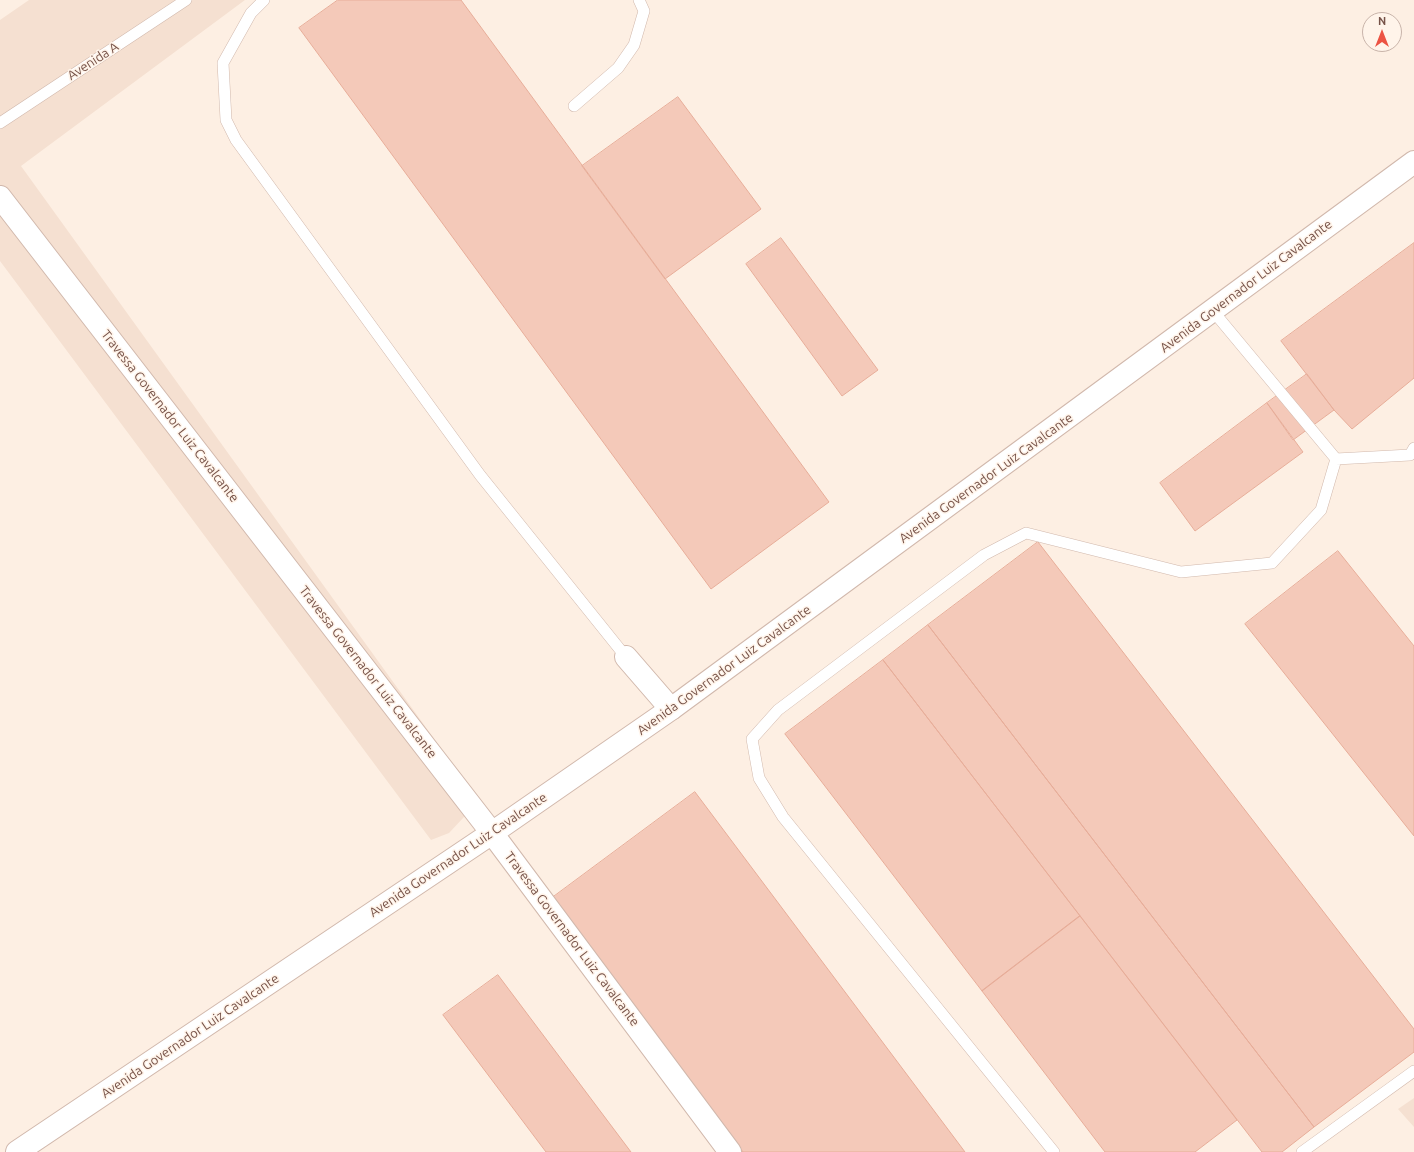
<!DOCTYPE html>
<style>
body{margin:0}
#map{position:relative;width:1414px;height:1152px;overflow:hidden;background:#fdefe3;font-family:Ubuntu,sans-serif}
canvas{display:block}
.north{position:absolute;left:1362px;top:12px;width:40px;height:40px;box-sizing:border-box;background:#fff4ea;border:1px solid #c8b3a9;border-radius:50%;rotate:0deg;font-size:11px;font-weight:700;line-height:16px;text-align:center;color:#765248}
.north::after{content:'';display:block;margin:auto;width:14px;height:18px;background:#ec5343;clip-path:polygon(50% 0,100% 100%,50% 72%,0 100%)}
</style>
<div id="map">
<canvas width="1414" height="1152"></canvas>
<div class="north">N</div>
</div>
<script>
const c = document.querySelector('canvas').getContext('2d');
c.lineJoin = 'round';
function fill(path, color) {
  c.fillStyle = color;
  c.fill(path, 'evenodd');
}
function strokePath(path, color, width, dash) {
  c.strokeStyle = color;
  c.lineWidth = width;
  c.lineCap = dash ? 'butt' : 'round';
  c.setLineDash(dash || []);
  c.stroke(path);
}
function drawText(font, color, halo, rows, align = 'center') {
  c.font = font + ' Ubuntu,sans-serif';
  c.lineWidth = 3;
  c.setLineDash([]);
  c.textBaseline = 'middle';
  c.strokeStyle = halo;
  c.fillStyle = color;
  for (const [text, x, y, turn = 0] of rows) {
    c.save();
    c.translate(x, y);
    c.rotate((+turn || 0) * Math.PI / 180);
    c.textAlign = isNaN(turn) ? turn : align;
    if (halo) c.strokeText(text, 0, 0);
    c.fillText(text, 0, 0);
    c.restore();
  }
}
fill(new Path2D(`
 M29,0h216l-224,166 458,635 -30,32 -18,7 -431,-579v-241z
 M1414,1098v29l-16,-18z`), '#f5e0d1');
const building = new Path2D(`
 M338,0h123l368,502 -118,87 -412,-561z
 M678,97l83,112 -96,70 -83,-113z
 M781,238l97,132 -36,26 -96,-132z
 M1414,243v135l-62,51 -18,-19 -53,-69z
 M1307,374l27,36 -41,30 -26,-37z
 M1267,403l36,49 -108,79 -35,-48z
 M1038,542l376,487v23l-100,75 -386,-502z
 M1338,551l76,95v190l-169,-212z
 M928,625l386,502 -32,25h-20l-379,-492z
 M883,660l197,256 -98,75 -197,-257z
 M695,792l270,360h-222l-191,-254z
 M1080,916l157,204 -42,32h-90l-123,-161z
 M498,975l133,177h-85l-103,-137z`);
fill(building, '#f4c9b9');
strokePath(building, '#e7ad99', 1);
const service = new Path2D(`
 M264,0l-13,13 -28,50 3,57 10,20 244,335 146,182
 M574,106l44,-38 16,-23 10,-34 -5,-11
 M0,123l186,-123
 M1213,311l123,148 74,-4 4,-7
 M1054,1152l-271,-335 -24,-39 -7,-39 26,-29 206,-155 42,-22 155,39 91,-9 49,-53 15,-51
 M1302,1152l112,-81`);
const minor = new Path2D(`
 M0,197l492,636
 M626,657l45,52`);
const tertiary = new Path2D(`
 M492,833l238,319
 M17,1152l475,-319 179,-124 743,-547`);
strokePath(service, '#d1b8ac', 12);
strokePath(minor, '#d1b8ac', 24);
strokePath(tertiary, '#d1b8ac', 24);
strokePath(service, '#fff', 11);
strokePath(minor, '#fff', 22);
strokePath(tertiary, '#fff', 22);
drawText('13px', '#765248', '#fff4ea', [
 ["Avenida A",93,61,-33],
 ["Avenida Governador Luiz Cavalcante",1246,286,-37],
 ["Travessa Governador Luiz Cavalcante",170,416,52],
 ["Avenida Governador Luiz Cavalcante",986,478,-36],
 ["Avenida Governador Luiz Cavalcante",724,670,-36],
 ["Travessa Governador Luiz Cavalcante",368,672,52],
 ["Avenida Governador Luiz Cavalcante",458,855,-34],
 ["Travessa Governador Luiz Cavalcante",572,939,53],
 ["Avenida Governador Luiz Cavalcante",190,1036,-34]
]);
</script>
